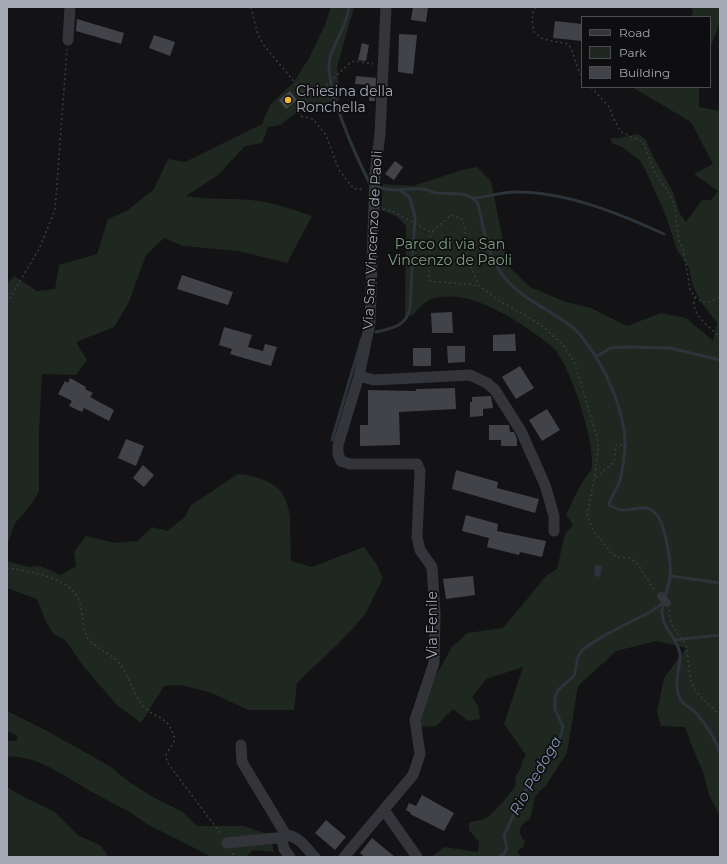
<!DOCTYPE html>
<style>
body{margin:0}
#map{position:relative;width:727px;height:864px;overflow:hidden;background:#131315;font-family:Montserrat,sans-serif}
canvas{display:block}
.frame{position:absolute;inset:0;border:8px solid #a5a9b5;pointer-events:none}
.legend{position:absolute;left:581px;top:16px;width:130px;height:72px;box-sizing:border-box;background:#0e0e10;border:1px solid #4a4c52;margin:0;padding:5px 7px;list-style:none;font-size:12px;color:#a5a9b5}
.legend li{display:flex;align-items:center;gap:8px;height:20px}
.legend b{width:20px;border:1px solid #4a4c52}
</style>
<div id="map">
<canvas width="727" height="864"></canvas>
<div class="frame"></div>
<ul class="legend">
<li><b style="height:5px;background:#34353a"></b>Road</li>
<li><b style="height:11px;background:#1f2721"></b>Park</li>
<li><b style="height:11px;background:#424348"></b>Building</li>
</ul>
</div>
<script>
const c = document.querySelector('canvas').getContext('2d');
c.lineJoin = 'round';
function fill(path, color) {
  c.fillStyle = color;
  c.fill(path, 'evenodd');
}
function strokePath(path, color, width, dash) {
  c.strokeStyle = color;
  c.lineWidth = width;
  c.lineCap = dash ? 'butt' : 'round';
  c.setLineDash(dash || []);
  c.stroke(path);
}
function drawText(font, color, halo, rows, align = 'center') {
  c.font = font + ' Montserrat,sans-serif';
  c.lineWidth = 3.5;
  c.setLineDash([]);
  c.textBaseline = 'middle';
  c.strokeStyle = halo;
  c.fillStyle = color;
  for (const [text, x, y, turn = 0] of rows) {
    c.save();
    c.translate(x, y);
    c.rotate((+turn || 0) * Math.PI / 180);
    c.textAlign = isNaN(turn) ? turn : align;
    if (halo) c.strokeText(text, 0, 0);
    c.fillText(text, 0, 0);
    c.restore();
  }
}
fill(new Path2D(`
 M331,7h23l-17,60 3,33c-21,4 -44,9 -59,25l-13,2 -6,16 -17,3 -27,29 -32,21c21,4 43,2 65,4 21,2 41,9 61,16l-25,47 -49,-12 -55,-5 -19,-8 -18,17 -17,47 -15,25 -38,15 11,18 -11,15 -34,-1 -3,56v61l-8,14 -16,18 -8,22v-262l7,-7 23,15 18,-2 4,-24 38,-11 11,-35 19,-8 27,-22 14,-30 17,3 77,-38 8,-19 23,-22 16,-25 16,-33z
 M692,7h28v15l-10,26v-31h-19l2,-5z
 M632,87h67v20l21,4v705l-11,-21 -6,-23 -10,-23 -8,-22 -24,-1 -4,-14 7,-34 22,-30 -29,-7 -41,10 -38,35 -11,67 -22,34c-15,10 -10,19 -15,32 -10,5 -14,12 -5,22l-2,6 -6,4 4,6h-89l12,-10 34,5 1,-10 -10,-12v-7c6,-3 10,-2 15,-4 7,-2 28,-27 32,-35l-1,-7c6,-6 6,-15 11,-22l-22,-31 19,-57 -37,12 -14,18 6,9 2,13 -12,2 -15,-12 -17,17 -17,1 7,-34 26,-46 15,-14 36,-5 44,-53 10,-6 8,-35 8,-9 -7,-10c6,-12 11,-25 18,-35 3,-5 7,-8 8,-13 3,-25 -21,-101 -39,-119 -5,-6 -13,-10 -19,-15 -27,-19 -68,-45 -103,-34 -7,3 -13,11 -18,16l-8,1 1,-90 -10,-10 -15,-6 2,-26 30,2 49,-16 15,-3 14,14 17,85 22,21 36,15 25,6 36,18 34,-13 25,5 27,23 4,-18 -16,-21 -8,-16 -4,-18 -12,-18 -11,-34 -21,-47 -5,-8 -16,-13 -12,-5 -2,-5h8l20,-4 8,6 6,14 21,38 7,22 6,8 16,-22h9l7,-9 -24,-17 19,-10 -22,-42z
 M238,474c61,7 51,39 53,87l21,6 52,-20 13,18 6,13 -18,37 -25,27 -43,41 -3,27h-46l-36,-17 -31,-8 -17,1 -23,37 -24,-18 -33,-38 -19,-27 -11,-6 -8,-12 -9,-23 -30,-11v-27l22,6 11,-1 21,9 15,-9 -2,-14 12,-16 29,7 23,-2 14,-14 15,4 18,-14 5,-11z
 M7,711l40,20 64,36 18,15 24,15 30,15 14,14h47l26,9 4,17 -21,-2 -7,7h-34l-67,-34c-15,-13 -34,-20 -51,-30 -30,-16 -51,-36 -87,-37v-15h9l2,-5 -11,-5z
 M7,787l13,8 35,17 24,24 21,9 9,12h-102z`), '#1f2721');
fill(new Path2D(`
 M595,565l7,1 -2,11 -6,-1z`), '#2c333a');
strokePath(new Path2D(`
 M349,7c-2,18 -14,34 -19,51 -7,27 26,98 39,124l4,2
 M378,187c15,6 30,0 46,2 4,1 8,3 12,4 16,2 32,-4 42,11 5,22 9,47 21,66 15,23 37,33 59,47 8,5 18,12 23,19 23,27 45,76 44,111 -1,11 -2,26 -6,36 -3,8 -8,13 -10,22 4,2 8,4 12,5 13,1 25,-8 36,5 8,10 15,49 13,62 -1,12 -8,23 -8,35 0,17 16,26 18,42 1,13 -6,25 -2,39 3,13 12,13 19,21 10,12 18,24 23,39
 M474,198c14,-1 27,-6 42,-6 51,0 102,21 148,42
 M376,332c17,-4 31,-6 34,-25l5,-90 -5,-19 -10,-8
 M595,357l16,-9 13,-1 46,1 50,12
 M332,440l30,-102
 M671,576l49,7
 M674,640l46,-5
 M499,857l5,-3 3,-6 -3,-12 13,-29 27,-50 16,-19 3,-11 -8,-18v-11l3,-8 16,-14 4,-19 5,-8 22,-14 47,-24 12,-9`), '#2c333a', 3);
fill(new Path2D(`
 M413,7h15l-2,15 -15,-2z
 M77,19l47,14 -3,11 -45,-13z
 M555,21l27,3v17l-29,-3z
 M399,34l18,1 -4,39 -15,-2z
 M154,35l21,7 -5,14 -21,-8z
 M362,43l7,2 -3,16 -8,-1z
 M356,76l20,2 -1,23h-6l1,-16 -15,-1z
 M290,91l7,9 -11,9 -7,-9z
 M395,161l8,6 -9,13 -9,-6z
 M182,275l51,17 -5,13 -51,-16z
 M452,312l1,21h-21l-1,-20z
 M224,327l28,8 -4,12 15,4 2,-7 12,3 -6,19 -41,-12 2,-5 -13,-4z
 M515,334l1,17h-23v-16z
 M447,346h18v16l-17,1z
 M413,348h18v18h-18z
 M520,366l14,22 -18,11 -14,-22z
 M70,378l16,9 -1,2 8,4 -3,4 24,13 -5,11 -25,-13 -2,4 -13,-6 3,-5 -14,-7 7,-13 3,2z
 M455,388l1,21 -57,3 1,33 -40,1v-21h8v-35l48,1v-2z
 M491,396l2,12 -10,1v7l-13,1v-15h2v-5z
 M547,409l13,21 -18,11 -13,-21z
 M489,425h20l1,7h4l3,7v7h-16v-6h-12z
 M126,439l18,7 -8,20 -18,-8z
 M143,465l11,10 -10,12 -11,-9z
 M456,470l42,12 -1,6 42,11 -4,14 -83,-24z
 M466,515l32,9 -1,7 49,10 -4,16 -22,-5 -1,3 -32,-8 2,-9 -27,-7z
 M473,576l2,19 -29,4 -3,-20z
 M422,795l32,18 -10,18 -34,-17 1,-1 -5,-3 3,-7 7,3z
 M326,820l20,17 -11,13 -20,-17z
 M372,838l23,19h-30l-5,-4z`), '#424348');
strokePath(new Path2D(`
 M251,7l7,28 5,9 43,52 15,-6 30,-28 5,-1 17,3
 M536,7c-5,6 -4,17 -2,25l9,7 25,5c7,9 7,22 14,32
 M591,87l19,21 3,10 8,14 22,10 11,29 15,22 5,11 5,37 4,7 7,41 5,8 8,5h7l10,-5
 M303,95l-7,11 4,10 13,3 13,16 13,35 15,19h10
 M383,209l11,3 34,19h5l18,-16 10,3 4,9 1,27 13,32 22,16 21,11 20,13 22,20 11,18 23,77v9l-4,29
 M433,231l-3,6 -1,43c3,3 41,3 50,6
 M695,297c-6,17 14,29 25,40
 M7,303l32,-54 16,-39 12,-161
 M626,448l-7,-4 -3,1 -2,17 -20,17 -7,37 6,14 19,24 5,3 13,1 7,5 18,28
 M7,568c20,3 47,7 63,20 18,16 8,40 20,53 9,9 24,14 31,24 9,13 13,32 24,43 15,13 24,8 30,32l-9,15 1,7 54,72
 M669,610l3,15 14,20 5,37 6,11 23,22
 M233,853l1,4`), '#3a3c41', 1.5, [2, 3]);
strokePath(new Path2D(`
 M661,596l6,7`), '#34353a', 8);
strokePath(new Path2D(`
 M68,40l2,-33
 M359,376l15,4 96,-5 17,8 8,7 26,41 24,54 9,31v15
 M241,745l1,17 44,73
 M384,810l33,47
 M227,843l48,-5 7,1
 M290,857l-6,-8 -2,-10 4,-4c15,2 19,13 29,22
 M344,857l69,-82 7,-21 -5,-34 19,-57 1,-49 -3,-47 -12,-17 -3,-13 3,-66 -3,-7h-67l-9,-3 -3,-7v-9l21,-69 11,-53 5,-148 5,-41 6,-127`), '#34353a', 11);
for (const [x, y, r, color] of [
 [288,100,4,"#eeb832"]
]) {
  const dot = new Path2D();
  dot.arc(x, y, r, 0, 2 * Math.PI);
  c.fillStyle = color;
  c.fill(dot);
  strokePath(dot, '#0e0e10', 1.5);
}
drawText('14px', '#a5a9b5', '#0e0e10', [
 ["Chiesina della",296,92],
 ["Ronchella",296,108]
], 'left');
drawText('14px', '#a5a9b5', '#0e0e10', [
 ["Via San Vincenzo de Paoli",373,240,-87],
 ["Via Fenile",433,625,-90]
]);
drawText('14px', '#7ca080', '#0e0e10', [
 ["Parco di via San",450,245],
 ["Vincenzo de Paoli",450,261]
]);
drawText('italic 15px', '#7c95b0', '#0e0e10', [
 ["Rio Pedoga",536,776,-60]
]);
</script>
